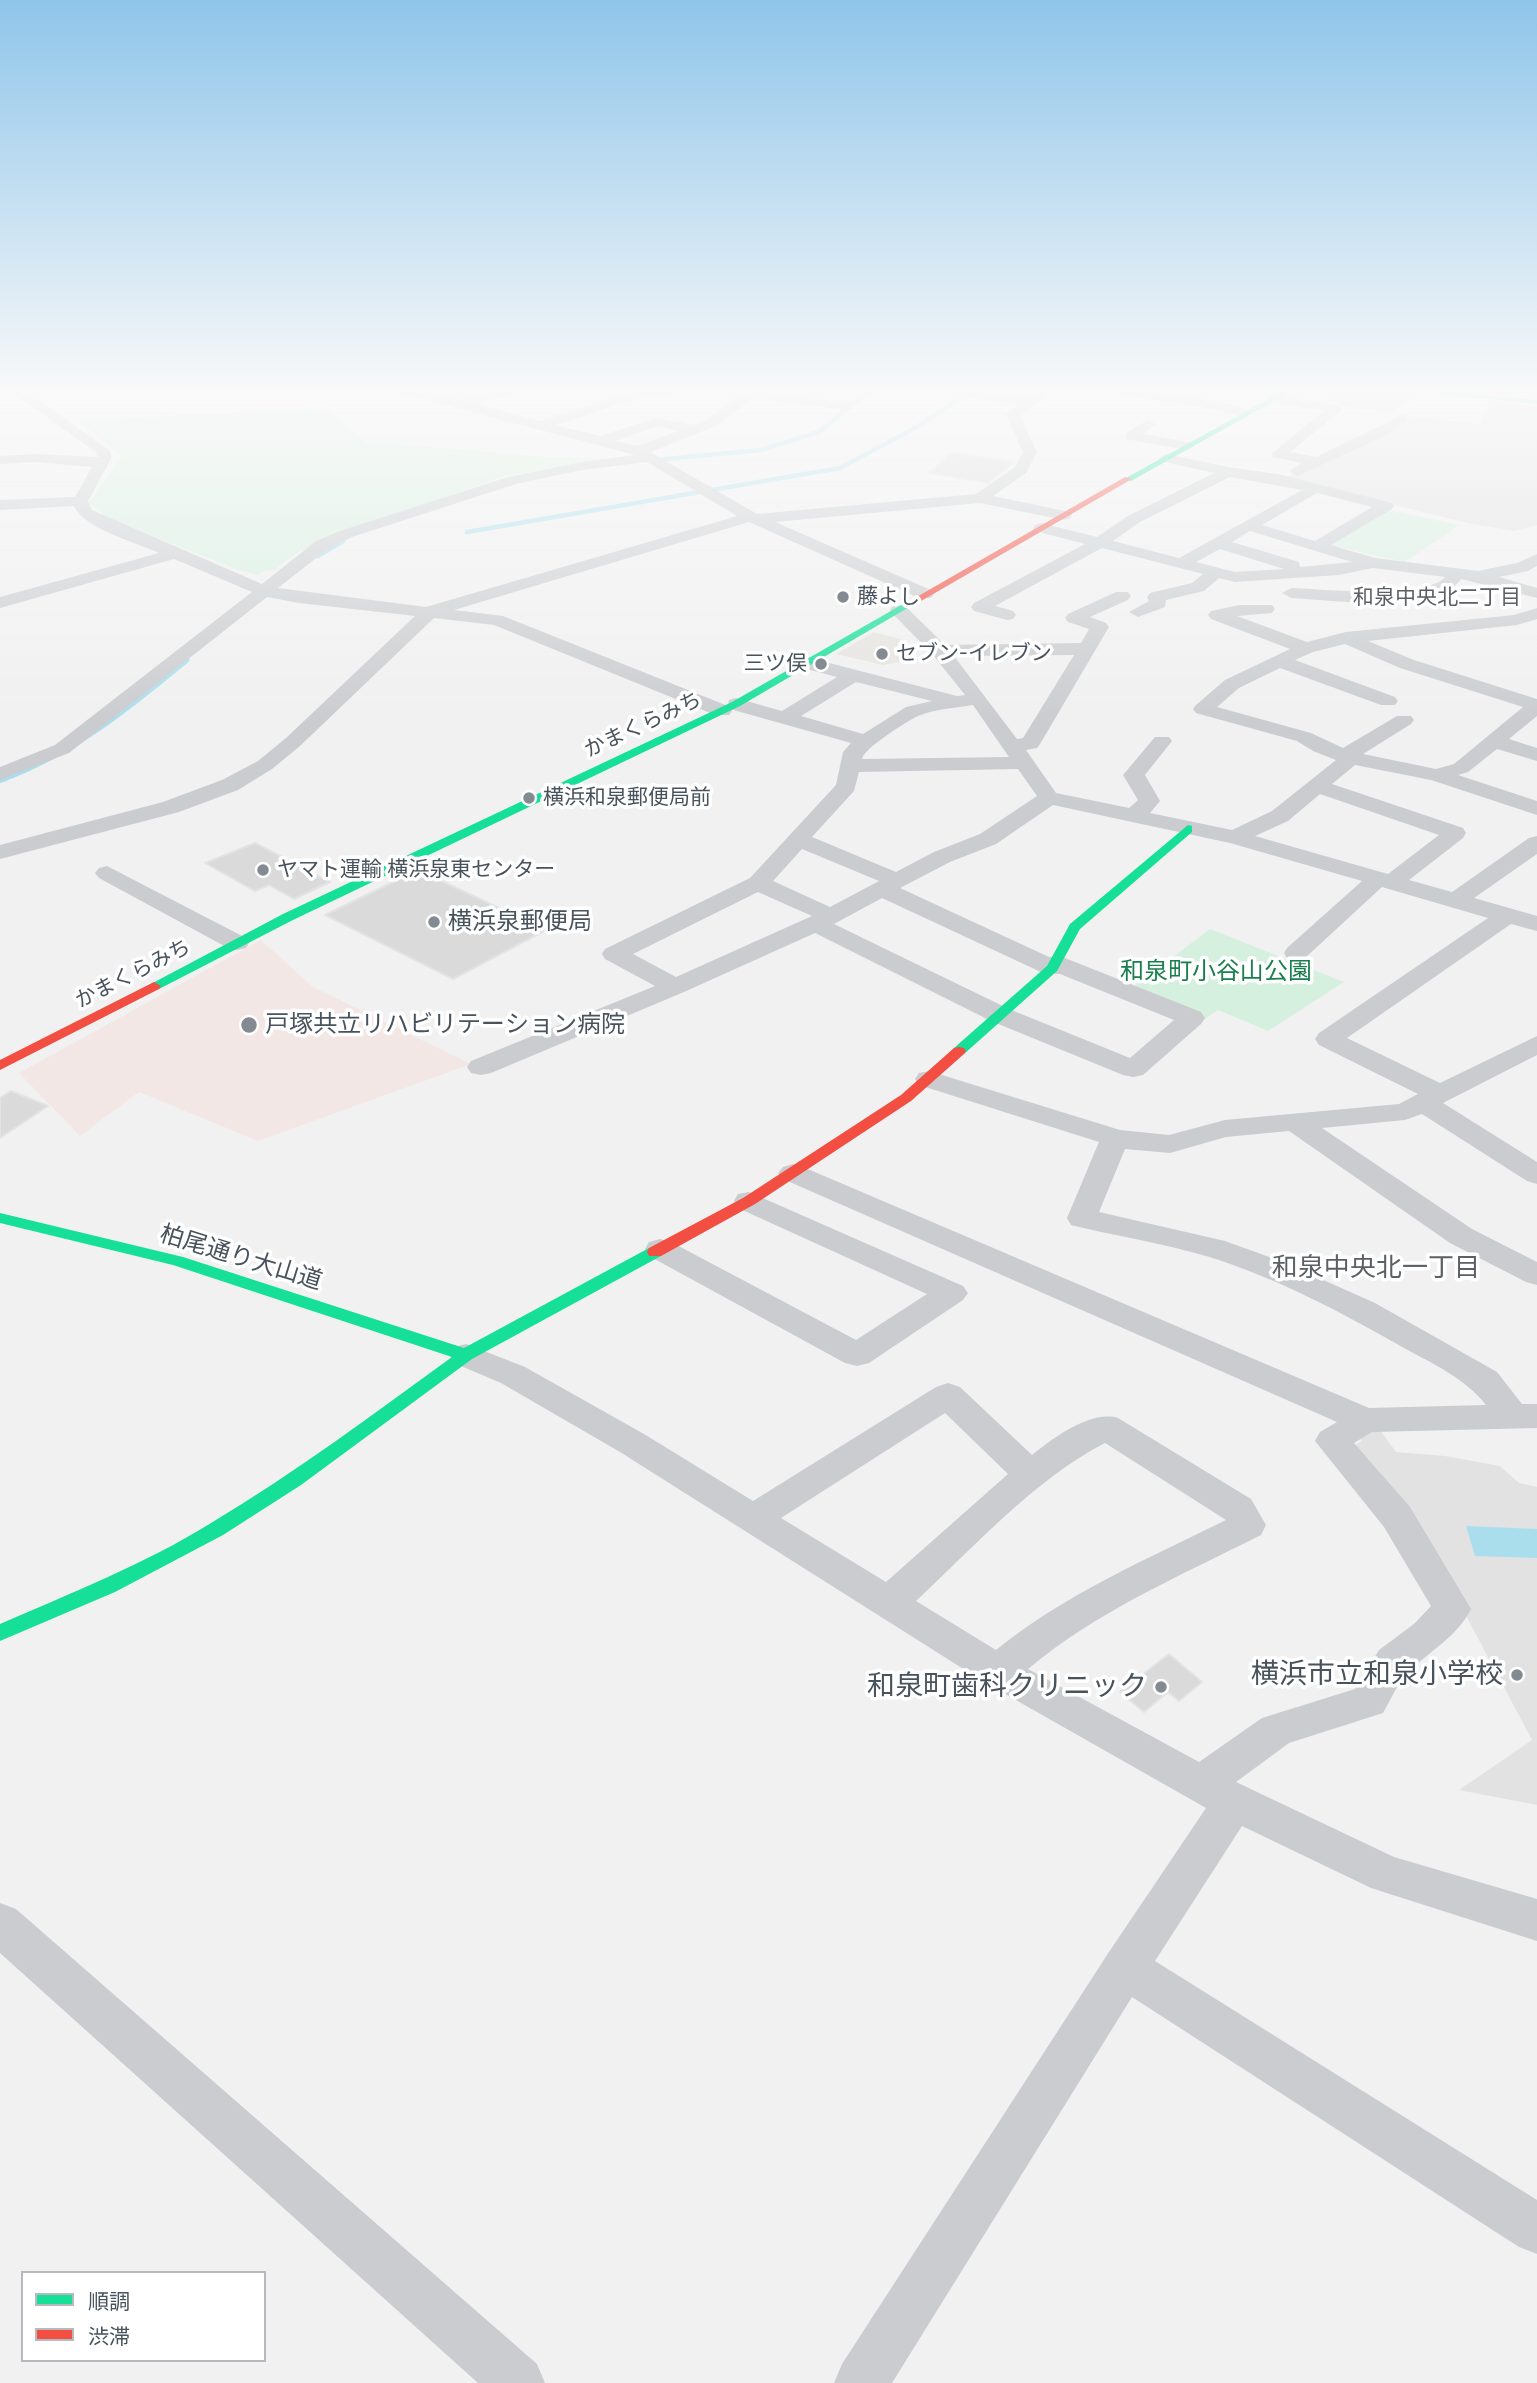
<!DOCTYPE html>
<meta charset="utf-8">
<style>
body{margin:0}
#map{position:relative;width:1537px;height:2383px;overflow:hidden;background:#f1f1f1;font-family:Figtree,"Noto Sans JP",sans-serif}
canvas{display:block}
.legend{position:absolute;left:21px;top:2271px;width:245px;height:91px;box-sizing:border-box;background:#fff;border:2px solid #b6babe;margin:0;padding:9px 12px;list-style:none;font-size:21px;color:#48535d}
.legend li{display:flex;align-items:center;gap:14px;height:35px}
.legend b{width:35px;border:2px solid #b6babe}
</style>
<div id="map">
<canvas width="1537" height="2383"></canvas>
<ul class="legend">
<li><b style="height:9px;background:#16e098"></b>順調</li>
<li><b style="height:9px;background:#f24e42"></b>渋滞</li>
</ul>
</div>
<script>
const c = document.querySelector('canvas').getContext('2d');
c.lineJoin = 'round';
function fill(path, color) {
  c.fillStyle = color;
  c.fill(path, 'evenodd');
}
function strokePath(path, color, width, dash) {
  c.strokeStyle = color;
  c.lineWidth = width;
  c.lineCap = dash ? 'butt' : 'round';
  c.setLineDash(dash || []);
  c.stroke(path);
}
function drawText(font, color, halo, rows, align = 'center') {
  c.font = font + ' Figtree,"Noto Sans JP",sans-serif';
  c.lineWidth = 7;
  c.setLineDash([]);
  c.textBaseline = 'middle';
  c.strokeStyle = halo;
  c.fillStyle = color;
  for (const [text, x, y, turn = 0] of rows) {
    c.save();
    c.translate(x, y);
    c.rotate((+turn || 0) * Math.PI / 180);
    c.textAlign = isNaN(turn) ? turn : align;
    if (halo) c.strokeText(text, 0, 0);
    c.fillText(text, 0, 0);
    c.restore();
  }
}
fill(new Path2D(`
 M874,632l27,7 -6,10 8,12 -20,4 -47,-11z`), '#e6e4df');
fill(new Path2D(`
 M1490,401l47,5v119l-23,6 -46,-8 -183,-45 132,-61 64,7z
 M1380,1430l16,22 49,4 55,10 19,17 18,4v318l-78,-15 73,-50 -69,-130 -111,-163 10,-6 -4,-7z`), '#e3e2e3');
fill(new Path2D(`
 M261,940l52,47 158,77 -213,77 -119,-49 -59,44 -61,-63z`), '#f3e7e5');
fill(new Path2D(`
 M324,407l44,37 44,1 133,12 62,2 -102,17 -187,66 -26,14 -17,14h-9l-9,5 -21,-6 -130,-52 -17,-14 33,-47 -44,-35z
 M1389,510l71,15 -56,37 -73,-17z
 M1210,929l134,53 -76,49 -50,-21 -13,9 -74,-30z`), '#d6f0e0');
fill(new Path2D(`
 M1466,1526l71,3v29l-62,-2z`), '#abdeed');
strokePath(new Path2D(`
 M655,460l106,-10 58,-18 50,-41
 M467,532l373,-64 75,-40 40,-26 11,-11
 M318,556l25,-15`), '#abdeed', 4.5);
strokePath(new Path2D(`
 M1,780c72,-26 128,-72 186,-120`), '#abdeed', 5);
strokePath(new Path2D(`
 M0,780l6,-2`), '#abdeed', 6);
const building = new Path2D(`
 M1336,391h81l-24,21 -53,-7 -5,-3z
 M952,453l63,9 -27,21 -60,-10z
 M255,843l75,39 -36,17 -25,-14 -14,6 -50,-28z
 M418,870l128,60 -93,49 -128,-64z
 M11,1091l37,15 -48,32v-40z
 M1169,1654l33,28 -23,19 -11,-9 -24,20 -24,-20z`);
fill(building, '#dadadb');
strokePath(building, '#e2e3e4', 2);
fill(new Path2D(`
 M10,391h16l83,59 3,7 -24,44 4,9 170,74 54,-43 24,-10 168,-54 74,-15 53,-7 -231,-61 -2,-3h22l36,9 34,-9h21l-2,3 -37,10 64,17 94,-30h38l-7,4 -23,2 -87,28 45,11 56,-18 36,7 14,-5 40,-29 105,12v6l-5,1 -93,-12 -37,28 -66,26 107,62 219,-20 39,-27 8,-15 -17,-37 12,-11 -52,-7v-6l62,7 9,-7h15l-32,25 17,36 -11,21 -33,23 77,16 2,3 -2,3 -6,2 -84,-17 -205,19 156,68 3,4 -3,4h-12l-170,-76 -295,88 49,6 225,90 1,-6 7,-2 46,13 55,-34 -38,-10 -2,-4 9,-6 151,39 8,-1 -32,-40 -40,-41 -3,-4 3,-4h12l40,39 136,-2 8,-14 -21,-7 -3,-4 3,-4 48,-22h12l3,4 -3,4 -38,17 16,6 3,4 -69,117 -3,4 -11,2 30,43 73,15 9,-8 -15,-25 32,-38h14l3,4 -27,34 15,26 -10,12 82,17 40,-19 64,-51 -23,-9 -16,-10 -101,-28 -3,-4 3,-4 29,-25 65,-31 -79,-30 -3,-4 3,-4 29,-6h32l3,4 -3,4 -35,3 70,26 39,-10 168,-17 23,-7v11l-20,6 -149,16 46,19 123,39v17l-28,23 28,9v13l-40,-12 -29,23 -10,3 79,26v14l-106,-35 -76,-15 -23,19 131,44 3,5 -3,5 -54,42 43,12 77,-54 8,-2v18l-63,44 63,18v15l-26,-7 -164,114 93,45 97,-47v19l-94,48 94,59v22l-10,-3 -105,-67 -17,6 -83,8 150,101 65,33v23l-11,-3 -76,-39 -161,-112 -63,6 -56,16 -45,-4 -26,63 126,29 58,21 92,41 122,69 25,32h15v24l-165,4 -18,11 56,64 61,102c-14,28 -40,41 -62,62 -11,10 -18,29 -26,42l-94,30 -53,39 158,75 143,42v42l-166,-53 -129,-62 -87,135 382,239v54l-18,-7 -387,-250 -240,386h-58l8,-19 267,-412 97,-144 -222,-126 -364,-230 -119,-69 -47,-20 -5,-8 5,-8 12,-3 59,23 119,67 109,67 183,-114 12,-4 12,4 72,68c22,-17 58,-45 86,-37l133,81 15,26 -5,10c-79,40 -164,76 -233,134l171,93 63,-44 93,-29 24,-39 35,-26 17,-18 -47,-79 -69,-86 5,-9 17,-10 -554,-243 -5,-6 5,-6 10,-3 10,3 566,241 117,-3c-21,-27 -53,-41 -82,-57 -63,-36 -129,-71 -198,-92 -44,-13 -90,-20 -135,-31l-4,-7 32,-76 -180,-57 -4,-6 4,-6 10,-2 191,59 49,5 56,-15 174,-16 19,-10 -99,-49 -4,-6 4,-6 169,-115 -106,-31 -77,71 -9,2 -9,-2 -3,-5 3,-5 75,-67 -132,-38 -177,-38 -57,39 -46,18 -50,26 149,69 16,1 136,54 4,6 -4,6 -58,51 -10,2 -10,-2 -132,-54 -176,-88 -131,59 -193,81 -10,2 -10,-2 -4,-6 4,-6 184,-75 -50,-27 -3,-5 3,-5 145,-71 86,-93 7,-33 8,-9 -121,-34 2,2 -3,4h-14l-221,-90 -60,-7 -134,128 -28,23 -34,21 -59,22 -179,47v-14l163,-43 59,-22 36,-19 28,-23 129,-122 -116,-13 -32,-6 -198,156 -69,27v-13l55,-22 197,-153 -78,-33 -174,49v-11l159,-44c-22,-10 -76,-25 -85,-47l-74,4v-10l75,-3 17,-30 -57,-5 -35,2v-8l35,-2 63,3 -2,-5zM657,426l21,5 -40,15 -22,-5zM647,462l90,54 -311,91 -148,-19 50,-39 24,-12 164,-53 66,-14zM1345,644l55,24 123,39 -69,57 -18,5 -73,-15 48,-30 3,-4 -3,-4h-14l-54,32 -32,-15 -94,-26 22,-19 41,-20 101,37h14l3,-4 -3,-4 -100,-37 18,-8zM1074,655l-51,83 -6,1 -63,-83zM856,682l76,19 -26,6 -43,27 -62,-18zM973,705l36,52 -147,2c2,-11 44,-37 56,-43 16,-7 38,-8 55,-11zM1018,769l19,27 -57,38 -46,18 -38,20 -84,-35 42,-46 5,-19zM1320,794l119,41 -51,39 -133,-38 33,-15zM802,849l77,32 -49,26 -57,-26zM758,892l54,24 -136,61 -43,-23zM882,898l161,75 17,1 114,46 -44,38 -121,-49 -175,-85zM945,1413l63,61 -122,108 -105,-64zM1105,1443l121,77c-79,39 -161,74 -230,130l-80,-49c58,-54 119,-122 189,-158z
 M1116,391c46,-2 91,8 135,19l2,3 -7,4 -44,-10 -79,-12z
 M1273,395l63,10 7,4 -53,43 26,5 87,-42 7,4 -21,15 -92,42 -8,-5 13,-8 -29,-6 -2,-3 53,-43 -56,-9 -2,-3z
 M1148,420l7,4 -12,10 45,8 7,4 -7,4 -62,-11v-6z
 M1166,454l62,13 50,7 114,29 2,3 -2,3 -61,36 44,13 103,13 39,-8 20,-9v12l-9,5 -29,6 38,11v10l-76,-19c-25,36 -130,21 -170,19l-9,-5 9,-5c31,1 135,12 154,-11l-72,-9 -34,7 -104,7 -16,-4 -15,13 -38,9 -1,7 -27,10 -9,-5 20,-11 -2,-4 3,-4 42,-10 11,-9 -101,-26 -107,58 18,5 3,4 -3,4 -6,1 -33,-9 -3,-4 3,-4 111,-59 -50,-13 -2,-3 2,-3 6,-2 56,14 31,-21 86,-43 -53,-12 -2,-3zM1230,477l72,13 -123,68 -66,-17 27,-19zM1317,493l55,14 -57,34 -53,-16zM1250,531l102,31 -52,5 -1,-5 -67,-20zM1220,549l64,20 -49,3 -39,-10z
 M107,866l139,72 3,5 -3,5 -9,2 -9,-2 -129,-70 -4,-5 4,-5z
 M749,1192l214,94 5,7 -5,7 -94,63 -12,3 -12,-3 -196,-107 -4,-7 4,-7 11,-3 11,3 185,98 71,-46 -189,-86 -4,-7 4,-7z
 M0,1903l16,6 521,455 8,19h-67l-478,-430z`), '#cacccf');
fill(new Path2D(`
 M1283,391h9l-161,90 -7,-2z
 M1430,391l107,9v4l-104,-11z
 M903,604l8,2 -171,100 -447,214 -134,69 -5,1 -7,-4 136,-72 449,-212z
 M1188,825l4,1v6l-112,97 -23,42 -93,83h-10l-2,-3 2,-3 93,-82 23,-42z
 M0,1213l183,44 281,91 185,-100h12l2,4 -2,4 -189,103 -171,126 -78,50 -108,57 -115,49v-17c71,-31 145,-60 211,-101 84,-50 162,-109 241,-166l-279,-92 -173,-42z`), '#16e098');
fill(new Path2D(`
 M1125,477l7,2 -223,129 -8,-2z
 M154,982l7,4 -2,3 -159,81v-10z
 M959,1047l5,1 2,3 -2,3 -53,47 -156,103 -94,52h-12l-2,-4 2,-4 94,-50 158,-103 53,-47z`), '#f24e42');
const sky = c.createLinearGradient(0, 0, 0, 724);
sky.addColorStop(0, '#8fc5ea');
sky.addColorStop(0.54, '#f9f9f9');
sky.addColorStop(1, '#f9f9f900');
c.fillStyle = sky;
c.fillRect(0, 0, 1537, 724);
for (const [x, y, r, color] of [
 [843,597,7,"#838a91"],
 [882,654,7,"#838a91"],
 [821,664,7,"#838a91"],
 [529,798,7,"#838a91"],
 [263,870,7,"#838a91"],
 [434,922,7,"#838a91"],
 [249,1025,9,"#838a91"],
 [1517,1675,7,"#838a91"],
 [1161,1687,7,"#838a91"]
]) {
  const dot = new Path2D();
  dot.arc(x, y, r, 0, 2 * Math.PI);
  c.fillStyle = color;
  c.fill(dot);
  strokePath(dot, '#fff', 2.5);
}
drawText('21px', '#48535d', '#fff', [
 ["藤よし",857,597],
 ["セブン-イレブン",896,654],
 ["三ツ俣",807,664,"right"],
 ["横浜和泉郵便局前",543,798],
 ["ヤマト運輸 横浜泉東センター",277,870]
], 'left');
drawText('21px', '#5c6065', '#fff', [
 ["和泉中央北二丁目",1437,598]
]);
drawText('21px', '#48535d', '#fff', [
 ["かまくらみち",643,725,-25],
 ["かまくらみち",133,974,-27]
]);
drawText('24px', '#48535d', '#fff', [
 ["横浜泉郵便局",448,922],
 ["戸塚共立リハビリテーション病院",265,1025]
], 'left');
drawText('24px', '#187f4d', '#fff', [
 ["和泉町小谷山公園",1216,972]
]);
drawText('24px', '#48535d', '#fff', [
 ["柏尾通り大山道",241,1258,17]
]);
drawText('26px', '#5c6065', '#fff', [
 ["和泉中央北一丁目",1376,1268]
]);
drawText('28px', '#48535d', '#fff', [
 ["横浜市立和泉小学校",1503,1675],
 ["和泉町歯科クリニック",1147,1687]
], 'right');
</script>
